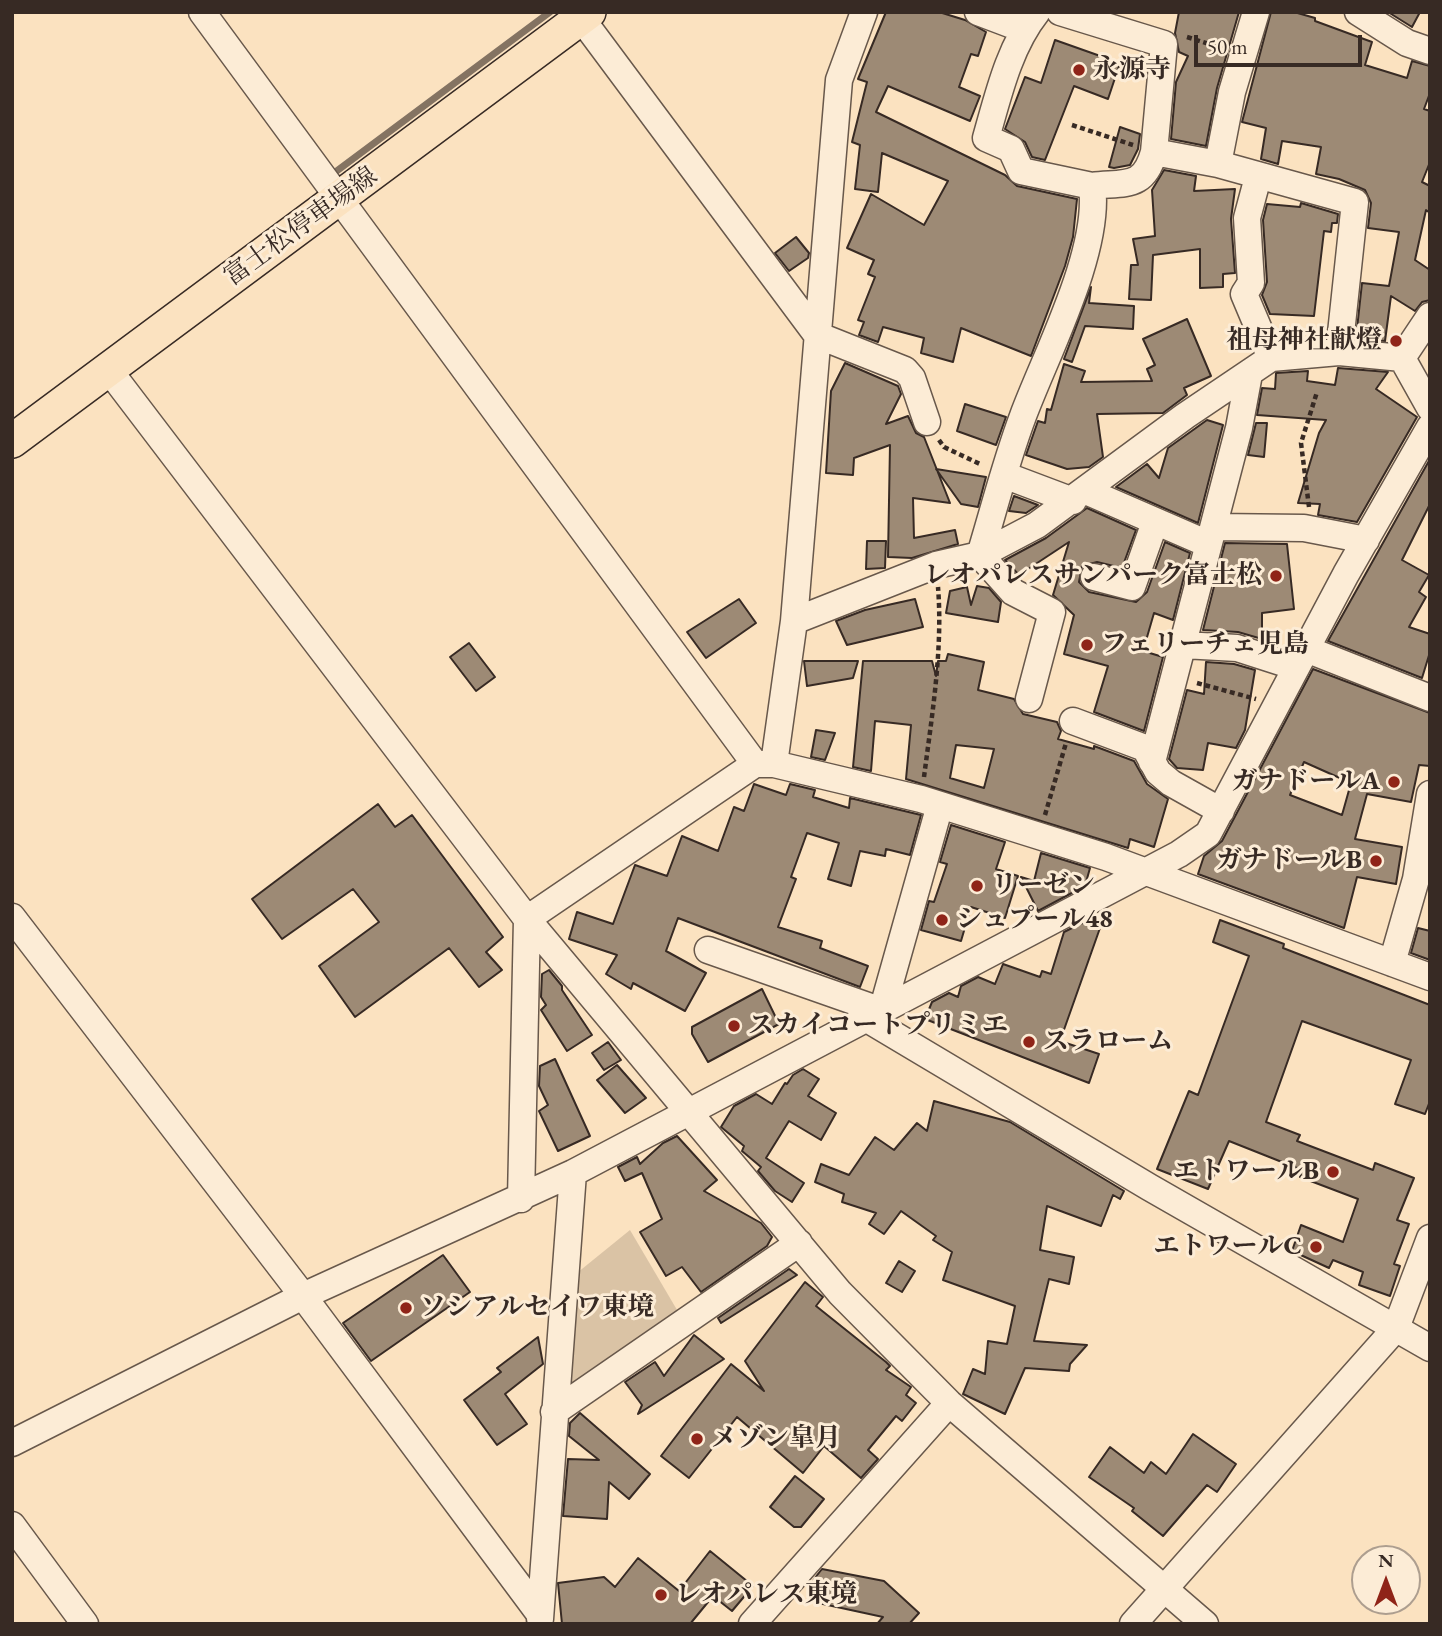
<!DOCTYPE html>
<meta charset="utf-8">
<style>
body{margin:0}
#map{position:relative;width:1442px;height:1636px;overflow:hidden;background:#fbe2c0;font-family:"EB Garamond",serif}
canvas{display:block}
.frame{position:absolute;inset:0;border:14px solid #372a24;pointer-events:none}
.north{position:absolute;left:1351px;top:1545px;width:70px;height:70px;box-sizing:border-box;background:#fcecd6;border:2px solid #ad9e8f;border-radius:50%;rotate:0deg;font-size:19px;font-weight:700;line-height:28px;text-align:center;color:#372a24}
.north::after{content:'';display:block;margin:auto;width:24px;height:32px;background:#8f2418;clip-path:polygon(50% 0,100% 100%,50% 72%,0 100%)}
.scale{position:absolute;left:1194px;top:35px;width:168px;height:32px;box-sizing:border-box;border:4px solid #372a24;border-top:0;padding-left:9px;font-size:21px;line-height:24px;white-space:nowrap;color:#372a24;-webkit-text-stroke:5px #fcecd6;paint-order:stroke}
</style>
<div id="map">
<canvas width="1442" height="1636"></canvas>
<div class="frame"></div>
<div class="north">N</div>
<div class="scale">50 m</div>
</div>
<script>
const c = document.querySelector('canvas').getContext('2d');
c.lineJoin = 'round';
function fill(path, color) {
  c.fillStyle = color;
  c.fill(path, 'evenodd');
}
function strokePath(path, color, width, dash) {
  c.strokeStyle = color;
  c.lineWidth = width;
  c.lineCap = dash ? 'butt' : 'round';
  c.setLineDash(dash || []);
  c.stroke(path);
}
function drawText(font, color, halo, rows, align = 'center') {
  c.font = font + ' "EB Garamond","Noto Serif JP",serif';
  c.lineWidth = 6;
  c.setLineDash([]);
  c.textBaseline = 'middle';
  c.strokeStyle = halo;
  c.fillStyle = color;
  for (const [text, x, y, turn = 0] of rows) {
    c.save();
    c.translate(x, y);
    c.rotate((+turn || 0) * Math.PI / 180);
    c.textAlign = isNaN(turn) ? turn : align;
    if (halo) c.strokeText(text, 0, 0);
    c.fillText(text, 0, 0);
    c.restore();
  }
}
fill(new Path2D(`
 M630,1230l50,85 -109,73 6,-115z`), '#dac3a5');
strokePath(new Path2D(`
 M334,173l216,-161`), '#847362', 7);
const building = new Path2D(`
 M886,12h53l26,8 21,12 -8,24 -7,-2 -12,33 21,9 -10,25 -82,-35 -12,26 129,63 12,11 60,13 -4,38 -8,29 -34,90 -70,-28 -8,34 -32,-9 3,-15 -41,-11 -5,15 -19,-7 5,-13 -6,-2 17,-43 -7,-3 6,-14 -27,-12 24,-54 53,31 24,-44 -66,-28 -4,39 -23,-3 5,-44 -8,-3 15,-60 -9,-3z
 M1179,12h60l-22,76 -11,58 -35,-7 5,-57 12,-26 -9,-4 -4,-19z
 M1271,12h23l21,6v3l57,21 -7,23 42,13 5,-17 18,5v27l-6,16 6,2v51l-8,20 8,4v27l-4,-3 -11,50 15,10v30l-8,2 -7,9 -24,-15 -6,45 -29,-3 6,-55 27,3 10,-54 -31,-4 3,-25 -6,-13 -26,-11 -23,-5 5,-27 -39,-6 -4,23 -17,-5 5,-31 -24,-6z
 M1388,12h32l-8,15z
 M1055,40l65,23 -12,36 -34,-13 -29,74 -13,-3 -7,-15 -20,-13 20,-52 16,6z
 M1120,127l20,7 -2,15 -8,16 -16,3 -5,-1z
 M1164,170l32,6 -2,15 41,-2 -4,30 4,54 -12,1v13l-23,1v-39l-47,6 -2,45 -22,-1 2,-34h7l-5,-26 22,-3 -3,-46z
 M1301,203l37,11 -1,9h-5l-1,9 -7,-1 -10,85 -44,-2 -8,-19 5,-13 -4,-62 4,-16 33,3z
 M796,237l13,16 -1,5 -19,13 -14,-18z
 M1091,287l-2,16 45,3 -1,23 -48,-3 -13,36 -8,-3z
 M1187,319l24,57 -27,12 3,7 -24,18 -66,1 6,43 -14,10 -22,2 -41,-14 12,-34 7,2 2,-14 4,1 13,-46 21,7 -4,11 71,-1 -5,-12 8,-4 -12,-26z
 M845,363l53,23 3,8 -15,30 22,-8 8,17 8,4 26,66 -37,-5 1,40 41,-8 3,14 -46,14 -24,-1 2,-112 -36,13 -1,17 -27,-2 5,-82z
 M1338,368l50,4 -12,17 41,28 -60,105 -39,-7 2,-11 -22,-1 21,-70 7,-13 -69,-5 5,-27 13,1 1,-16 32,-2 -1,10 28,4z
 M965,404l41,13 -10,28 -39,-14z
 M1207,420l16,5 -25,98 -82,-36 31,-23 12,14 9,-30z
 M1256,423h11l-3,34 -16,-2z
 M1430,459v45l-28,56 27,15 -10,17 7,5 -17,30 21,7v18l-8,26 -94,-37z
 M936,469l50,8 -8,30 -17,-3z
 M1014,496l24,9 -12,8 -17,-2z
 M1087,508l49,22 -14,38 -25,-6 -15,4 -3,16 10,10 47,10 11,-10 18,-50 25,11 -17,67 -19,-7 -11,38 20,6 -19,74 -50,-19 14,-46 -44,-12 10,-39 -21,-20 16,-53 -50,33 -14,-15 41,-22z
 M867,541h19l-1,27 -19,1z
 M1225,543l62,1 7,65 -32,4v26l-24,-7 -35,-2z
 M977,586l12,2 12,14 -3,20 -52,-9 4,-22 17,-4 4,18z
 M739,599l17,24 -50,35 -19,-26z
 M915,599l8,28 -76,18 -11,-24 29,-11z
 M469,643l26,34 -19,14 -26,-34z
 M948,654l36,8 -6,28 36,9 9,15 34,8 4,9 -3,8 36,10v-3l40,15 13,23 21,15 -14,48 -24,-8 -2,9 -222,-69 5,-54 -36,-4 -4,50 -18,-4 10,-106h69l4,15 2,-15h8zM956,745l38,4 -10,39 -34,-10z
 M804,661h54l-5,17 -46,8z
 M1206,662l28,2 21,6 -10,60 -9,18 -28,-5 -5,27 -26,-2 -8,-9 18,-69 17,4z
 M1313,669l117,44v53l-11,-1 -8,37 -44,-8 -12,45 47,8 -6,37 -39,-7 -13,51 -146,-54 6,-18 18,-15zM1304,762l47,21 -9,32 -52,-20z
 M816,730l19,3 -10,27 -14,-3z
 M754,784l32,11 4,-11 25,6 -2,7 36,11 1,-10 71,17 -11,40 -24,-6 -1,7 -25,-5 -9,35 -23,-7 11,-36 -32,-10 -16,44 5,2 -18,48 44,14 -2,7 48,18 -8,21 -182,-69 -12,33 40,22 -21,38 -52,-28 -2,6 -25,-15 11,-19 -48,-16 8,-27 36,12 22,-59 32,11 15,-40 36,15 16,-44 10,4z
 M378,804l17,23 17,-12 91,122 -17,15 16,18 -23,17 -30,-39 -94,69 -36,-51 60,-44 -26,-33 -71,50 -30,-40z
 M951,825l54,17 -9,27 22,7 -13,42 -34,-11 -10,34 -40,-11 8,-29 5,1 13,-38 -7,-2z
 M1041,853l49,15 -5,18 -47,25 -17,-34 13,4z
 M1220,920l64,24 -1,4 147,57v96l-5,13 -30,-10 16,-44 -109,-39 -36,101 34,13 -3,6 76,29 2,-7 39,15 -17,42 12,4 -15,40 6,2 -10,30 -31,-11 4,-13 -30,-12 -4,8 -37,-17 9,-26 42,17 15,-43 -58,-22 2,-7 -73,-29 -21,48 -51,-20 32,-78 9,4 51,-139 -36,-14z
 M1082,923l18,5 -40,113 39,13 -10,29 -164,-64 7,-17 17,-9 9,4 3,-11 17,-9 17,7 8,-20 37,13 2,-6 9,3 13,-42z
 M1418,928l12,3v29l-19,-7z
 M549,970l13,16v4l30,45 -25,16 -26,-41 5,-5 -5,-8 1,-23z
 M762,989l17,35 -71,38 -16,-28v-7z
 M608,1042l13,18 -17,10 -12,-17z
 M555,1059l35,77 -32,15 -19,-40 9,-6 -9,-19 1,-20z
 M617,1065l29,33 -21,15 -28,-33z
 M803,1069l16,10 -11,17 28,17 -15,27 -32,-19 -23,37 38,25 -12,19 -17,-11 -17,-20 3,-4 -19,-16 2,-5 -23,-19 13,-21 22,-12 16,10 13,-21 2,1 6,-9z
 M934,1101l76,21 114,69 -4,8 -7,-4 -12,31 -54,-20 -7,44 34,7 -5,27 -20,-5 -15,62 53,4 -17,19 -1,7 -44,-3 -20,46 -42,-20 10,-25 12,5 3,-33 19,3 8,-38 -72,-26 9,-28 -19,-12 3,-4 -35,-25 -17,23 -15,-10 7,-11 -34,-11 2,-8 -29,-12 6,-18 28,11 26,-38 19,13 23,-27 10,8z
 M677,1136l40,44 -13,11 57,32 11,14 -5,9 -66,46 -19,-25 -16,9 -26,-44 22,-13 -20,-46 -17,8 -7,-14 19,-10 3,7 23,-21z
 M443,1255l27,37 -99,69 -28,-38z
 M899,1261l16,10 -13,21 -16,-9z
 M789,1269l8,6 -76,48 -3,-5z
 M805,1282l18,15 -7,9 70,56 4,4 -4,4 25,17 -5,8 10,8 -14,18 -6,-5 -28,34 10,9 -17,19 -37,-32 -21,27 -66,-56 -48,61 -28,-22 70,-92 33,27 -19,-30z
 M694,1335l30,24 -86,55 4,-9 -17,-23 30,-20 9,14z
 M538,1337l5,27 -38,30 22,30 -30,21 -33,-45 37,-28 -4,-4z
 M580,1413l70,61 -21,25 -20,-17 -2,37 -44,-3 5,-57 31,1 -30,-24 1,-13z
 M1193,1434l43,30 -19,28 -10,-7 -44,51 -31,-25 2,-3 -45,-31 21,-30 34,26 7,-11 15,12z
 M795,1476l29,23 -23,28h-7l-24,-20z
 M710,1551l43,35 -21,25 -19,-15 -23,28h-128l-4,-41 46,-6 11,10 23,-29 41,33z
 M822,1569l62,12 35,32 -10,11h-32l6,-7 -74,-16 5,-22z`);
fill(building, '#9d8a75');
strokePath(building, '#372a24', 2);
const minor = new Path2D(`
 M202,12l553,752
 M978,12l45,17
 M1037,12c-28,35 -39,84 -51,126l25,11 10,22 71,15
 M1060,12l104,32 -10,108
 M1358,12l49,31 23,8
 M581,18l236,317 88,35 7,8 15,44
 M1218,164l137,38 -16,150
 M1258,177l-11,41 4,65 -7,11 27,64
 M1430,316l-28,42 28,50
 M108,369l419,550 313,374 109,110 256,221
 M1004,475l69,26
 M1086,491l122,53
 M1214,527l90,1 62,12
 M980,555c14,-46 26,-94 43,-139 23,-62 78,-165 69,-230 34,-4 52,3 62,-34l64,12 14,-72 24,-80
 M980,555l33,37 39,20 -23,87
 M1094,577l38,10 23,-65
 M794,621l142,-56 44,-10 57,-30 148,-109 86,-58 68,-6 63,6
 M1183,645l54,3 59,19
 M1306,649l124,49
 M1073,721l72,27 13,24 13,11 50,28
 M1152,762l87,-334 10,-54
 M774,764l20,-143 45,-541 25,-68
 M12,917l291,379 236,317
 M527,919l228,-155h19l147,35 185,58 324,120
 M708,950l174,61 58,-206
 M1392,963l24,-84 14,-85
 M864,1017l285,170 281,161
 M521,1199l6,-280
 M554,1412l245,-169
 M12,1443l291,-147 270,-123 606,-319 29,-20 138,-260 84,-147
 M12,1525l73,99
 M540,1619l33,-446
 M752,1624l197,-221
 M1133,1624l263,-296 34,-90`);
const major = new Path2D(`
 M12,441l577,-429`);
strokePath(minor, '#68584b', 29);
strokePath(major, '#372a24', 36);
strokePath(new Path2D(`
 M1187,37l35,11
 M1072,125l61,20
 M939,440l5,7 38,18
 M1309,507l-8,-64 16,-51
 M1197,683l59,16
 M924,777c8,-62 19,-128 14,-190
 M1045,815l21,-72`), '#372a24', 4.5, [5, 3.5]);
strokePath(minor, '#fcecd6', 26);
strokePath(major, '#fbe2c0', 33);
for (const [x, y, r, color] of [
 [1079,70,7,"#8f2418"],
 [1396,341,7,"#8f2418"],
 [1276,576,7,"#8f2418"],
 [1087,645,7,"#8f2418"],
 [1394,782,7,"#8f2418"],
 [1376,861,7,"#8f2418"],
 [977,886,7,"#8f2418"],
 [942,920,7,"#8f2418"],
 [734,1026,7,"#8f2418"],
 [1029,1042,7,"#8f2418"],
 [1333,1172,7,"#8f2418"],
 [1316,1247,7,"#8f2418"],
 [406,1308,7,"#8f2418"],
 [697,1439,7,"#8f2418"],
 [661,1595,7,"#8f2418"]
]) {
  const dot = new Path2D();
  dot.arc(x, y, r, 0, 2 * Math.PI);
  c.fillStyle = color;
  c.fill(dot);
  strokePath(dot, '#fcecd6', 2.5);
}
drawText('bold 26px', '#372a24', '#fcecd6', [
 ["永源寺",1093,70],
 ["祖母神社献燈",1382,341,"right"],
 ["レオパレスサンパーク富士松",1262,576,"right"],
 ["フェリーチェ児島",1101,645],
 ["ガナドールA",1380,782,"right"],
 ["ガナドールB",1362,861,"right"],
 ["リーゼン",991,886],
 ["シュプール48",956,920],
 ["スカイコートプリミエ",748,1026],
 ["スラローム",1043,1042],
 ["エトワールB",1319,1172,"right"],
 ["エトワールC",1302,1247,"right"],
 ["ソシアルセイワ東境",420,1308],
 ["メゾン皐月",711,1439],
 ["レオパレス東境",675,1595]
], 'left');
drawText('26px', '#372a24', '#fcecd6', [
 ["富士松停車場線",301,227,-36]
]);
</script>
